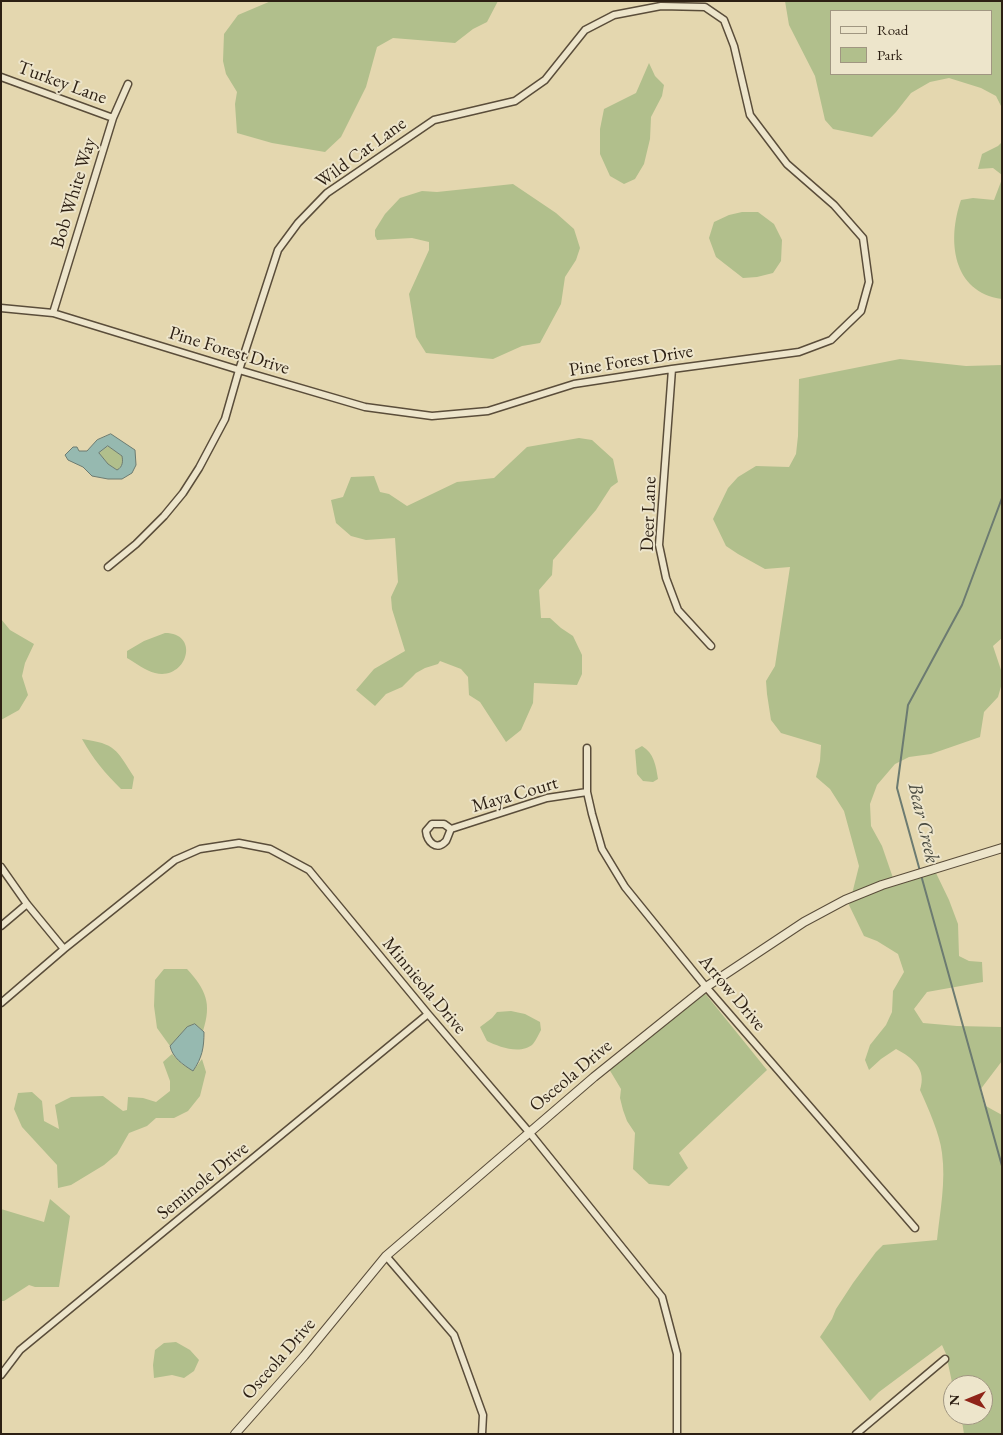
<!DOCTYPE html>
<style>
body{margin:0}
#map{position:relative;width:1003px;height:1435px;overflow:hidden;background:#e4d7af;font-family:"EB Garamond",serif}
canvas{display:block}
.frame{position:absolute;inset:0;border:2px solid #2c1f13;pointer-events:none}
.legend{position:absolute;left:830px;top:10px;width:162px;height:65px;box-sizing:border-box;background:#ede5cb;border:1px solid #a09681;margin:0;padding:6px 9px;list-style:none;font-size:15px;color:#2c1f13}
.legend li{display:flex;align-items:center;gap:10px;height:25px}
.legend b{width:25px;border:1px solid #a09681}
.north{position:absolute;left:943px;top:1375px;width:50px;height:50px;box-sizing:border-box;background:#ede5cb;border:1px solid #a09681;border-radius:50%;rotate:270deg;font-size:14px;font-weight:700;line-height:20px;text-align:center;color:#2c1f13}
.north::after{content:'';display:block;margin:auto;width:18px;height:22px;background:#8f2418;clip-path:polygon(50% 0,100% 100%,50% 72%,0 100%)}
</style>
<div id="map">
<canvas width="1003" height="1435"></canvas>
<div class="frame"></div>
<ul class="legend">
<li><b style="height:6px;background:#ede5cb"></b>Road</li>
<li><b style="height:14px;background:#b1bf8c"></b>Park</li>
</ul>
<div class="north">N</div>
</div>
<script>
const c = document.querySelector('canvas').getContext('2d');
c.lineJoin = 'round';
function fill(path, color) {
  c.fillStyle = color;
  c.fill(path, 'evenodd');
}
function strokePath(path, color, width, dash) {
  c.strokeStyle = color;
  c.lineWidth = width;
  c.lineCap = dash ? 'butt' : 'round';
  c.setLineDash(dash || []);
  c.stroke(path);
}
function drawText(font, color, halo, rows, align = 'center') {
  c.font = font + ' "EB Garamond",serif';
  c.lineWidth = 4;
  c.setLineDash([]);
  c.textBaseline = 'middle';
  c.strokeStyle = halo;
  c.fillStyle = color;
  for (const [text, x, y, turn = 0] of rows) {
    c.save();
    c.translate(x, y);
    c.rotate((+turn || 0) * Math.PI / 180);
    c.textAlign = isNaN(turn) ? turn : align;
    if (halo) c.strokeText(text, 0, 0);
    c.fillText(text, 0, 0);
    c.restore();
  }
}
fill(new Path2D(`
 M271,1h227l-11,21 -14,7 -18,14 -62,-5 -16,9 -11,40 -25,50 -16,15 -53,-9 -35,-10 -2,-29 2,-12 -11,-18 -3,-13 1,-27 14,-19z
 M785,1h217v107l-6,-12 -15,-8 -32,-10 -19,4 -19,11 -15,19 -24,25 -39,-8 -8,-9 -10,-44 -26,-51zM832,11h160v63h-160z
 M649,63l6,13 9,9 -2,11 -11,21 -1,22 -6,25 -9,15 -11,5 -14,-8 -10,-22v-25l4,-20 32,-16z
 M1002,142v33l-9,-7 -15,1 4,-15 16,-8z
 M1002,179v120c-50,-7 -55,-59 -41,-99l12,-2 21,2z
 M513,184l43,29 18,16 6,19 -4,12 -11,17 -4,27 -21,39 -18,3 -29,13 -67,-6 -10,-16 -7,-43 20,-44v-8l-17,-4 -35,2 -2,-4v-6l10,-16 15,-16 22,-7 15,1z
 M742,212h16l16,12 8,16 -1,21 -8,12 -16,4 -14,1 -27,-21 -7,-19 5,-16 15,-7z
 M900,359l66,7 36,-1v273l-9,8 9,27v10l-4,14 -14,15 -4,25 -49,17 -22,3 -14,7 -18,21 -7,19 1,22 11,20 11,32 -41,16 7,-28 -15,-55 -14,-22 -14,-12 4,-16 1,-16 -40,-12 -10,-13 -4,-26 -1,-13 9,-15 15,-99 -25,2 -27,-15 -12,-8 -13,-27 15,-31 10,-11 18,-11 33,1 7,-13 2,-18 1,-57z
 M579,438l13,2 21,19 5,23 -7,5 -15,23 -43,50 -1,15 -13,15 2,28h9l11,10 12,8 9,19v19l-5,11 -43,-2 -1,20 -12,27 -15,12 -26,-40 -11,-7 -1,-18 -7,-8 -21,-8 -2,3 -13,4 -9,5 -14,14 -16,7 -11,12 -19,-16 18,-21 31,-18 -13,-42 -1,-12 7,-15 -3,-44 -29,2 -15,-4 -15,-13 -5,-23 12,-3 8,-20 23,-1 6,16 9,2 18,12 50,-24 37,-4 33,-31z
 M108,446l14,10c1,6 1,11 -5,14l-9,-6 -9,-11z
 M1,619l9,11 24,14 -9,19 -3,13 6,19 -9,15 -18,10z
 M165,633c36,0 22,48 -10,40 -9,-2 -19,-10 -28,-15v-7l17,-10z
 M82,739c34,5 34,10 52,38l-2,12h-11c-16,-16 -28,-30 -39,-50z
 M642,746c12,7 14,20 16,33l-5,3 -10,-1 -6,-7 -2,-24z
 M936,873l13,27 9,24 1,32 10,5 13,1 1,20 -56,10 -13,17 9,14 34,3 45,1v34l-22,29 4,15 18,10v319h-38l-3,-19h22v-30h-30v2l-7,-33 -4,-9 -63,47 -9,9 -50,-64 12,-18 4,-10 17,-26 23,-31 7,-7 54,-5c3,-29 9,-58 5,-87 -2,-19 -14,-45 -22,-63 7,-21 -7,-32 -24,-41l-15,10 -12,11 -4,-10 5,-15 16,-20 6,-13 1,-21 11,-19 -6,-18 -21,-13 -13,-5 -15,-31 1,-3 33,-14z
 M164,969h23c19,21 25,34 16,62l-8,-7 -8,3 -17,19 -13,-18 -3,-22 1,-26z
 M704,992l63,78 -88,83 9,15 -19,18 -20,-2 -16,-15 2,-36 -8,-12 -4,-11 -3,-12 1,-9 -12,-20z
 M511,1011l14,3 15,8 1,8c-2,4 -5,10 -8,14 -12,11 -34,3 -46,-3l-7,-14 12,-9 5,-6z
 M172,1054l10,10 11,7 9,-12 4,13 -6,24 -12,15 -14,7h-18l-9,8 -18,7 -12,21 -13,11 -33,20 -13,3 -1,-23 -35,-38 -8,-18 4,-16 14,-1 10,9 2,20 15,8 -4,-24 16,-8 32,-1 20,15 4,-1 1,-13 15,1 13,4 14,-11v-10l-7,-19z
 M50,1199l20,17 -11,71h-24l-6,-2 -25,16h-3v-92l43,13z
 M176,1342l14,8 9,10 -5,11 -10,7 -12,-3 -18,3 -1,-13 2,-15 9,-7z`), '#b1bf8c');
const water = new Path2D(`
 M111,434l24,16 1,15 -4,8 -10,6h-14l-16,-3 -9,-9 -15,-7 -3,-5 8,-8h4l2,4h8l10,-11zM108,446l14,10c1,5 1,11 -5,14l-9,-6 -9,-11z
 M195,1024l9,8c0,16 -2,26 -11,39 -11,-7 -20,-13 -23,-25l17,-19z`);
fill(water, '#96b9b0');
strokePath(water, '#6c7b71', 1);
strokePath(new Path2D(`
 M920,871l-23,-83 11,-83 54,-100 40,-107
 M921,875l81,291`), '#6c7b71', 2);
const minor = new Path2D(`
 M1,77l112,41
 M1,308l52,5 186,57 126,37 67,9 56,-5 86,-27 98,-15 127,-17 32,-12 30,-29 8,-29 -6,-44 -29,-33 -47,-41 -37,-49 -16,-69 -10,-26 -19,-13 -44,-1 -47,9 -29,15 -40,50 -30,21 -81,19 -107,73 -29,30 -20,27 -39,120 -14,49 -26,49 -16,25 -19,23 -28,28 -28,23
 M53,313l60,-195 15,-34
 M672,369l-13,176 7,33 12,32 33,36
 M587,748v44l5,22 10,35 23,38 81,100 209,241
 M451,829l-7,-5h-12l-6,7c1,10 10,21 20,10 2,-4 3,-8 5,-12l96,-31 40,-6
 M1,867l26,37 37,45
 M1,926l26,-22
 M1,1003l63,-54 111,-89 25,-11 39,-6 31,6 39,21 119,144 101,118 133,165 15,57v80
 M386,1256l68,79 29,80 -1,19
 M1,1375l19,-25 408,-336
 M856,1434l89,-75`);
const tertiary = new Path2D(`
 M235,1434l69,-78 82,-100 208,-179 112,-90 98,-65 41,-22 37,-15 120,-37`);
strokePath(minor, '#5a4d3a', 9);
strokePath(tertiary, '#5a4d3a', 10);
strokePath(minor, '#ede5cb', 6);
strokePath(tertiary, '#ede5cb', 8);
drawText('19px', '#2c1f13', '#ede5cb', [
 ["Turkey Lane",62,83,20],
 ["Wild Cat Lane",361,153,-36],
 ["Bob White Way",74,193,-73],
 ["Pine Forest Drive",229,351,17],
 ["Pine Forest Drive",631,361,-9],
 ["Deer Lane",649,514,-88],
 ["Maya Court",515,795,-16],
 ["Minnieola Drive",424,986,50],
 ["Arrow Drive",732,993,50],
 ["Osceola Drive",571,1076,-40],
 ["Seminole Drive",203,1181,-39],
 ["Osceola Drive",279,1359,-49]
]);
drawText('italic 20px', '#4c4d42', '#ede5cb', [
 ["Bear Creek",923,823,77]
]);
</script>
